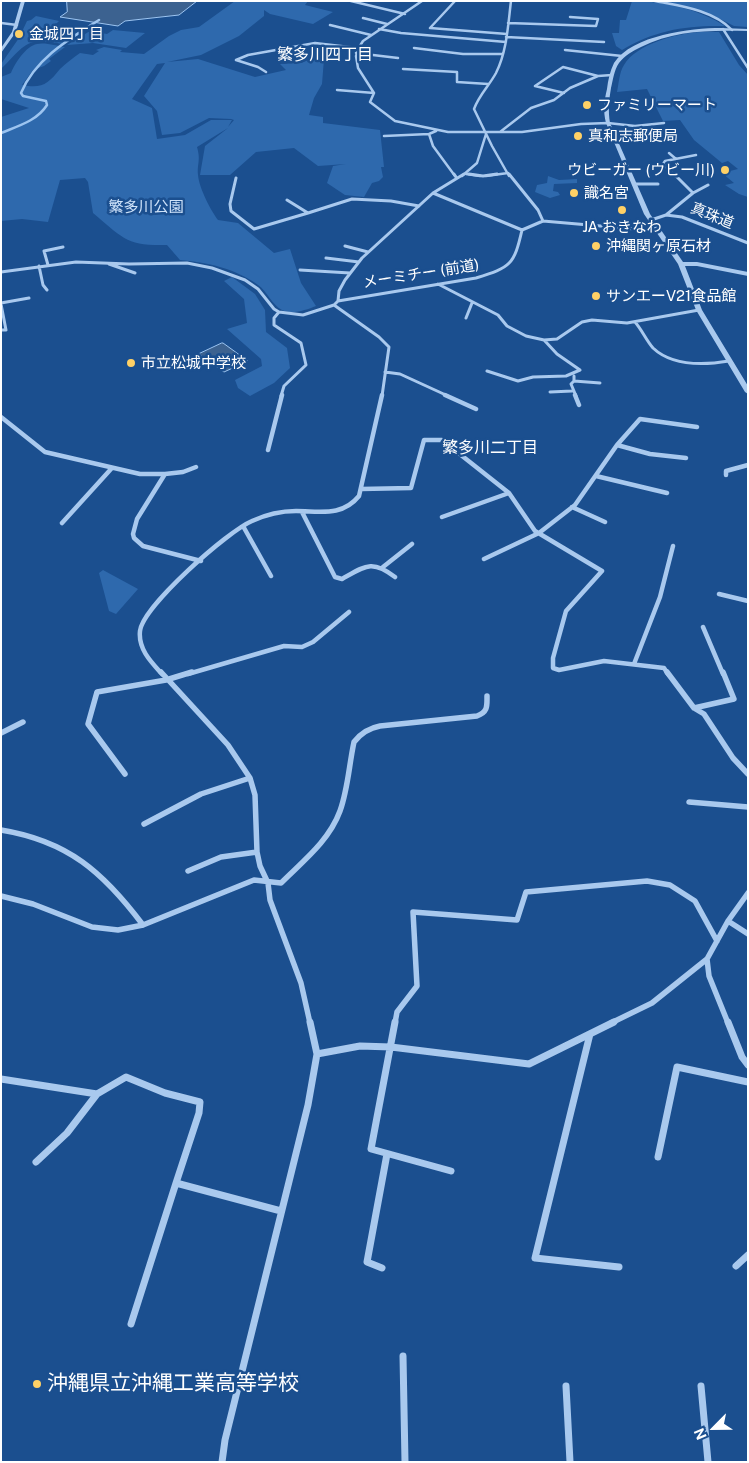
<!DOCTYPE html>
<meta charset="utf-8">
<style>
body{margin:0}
#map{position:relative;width:749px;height:1463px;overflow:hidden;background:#1b4f8f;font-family:"Public Sans",sans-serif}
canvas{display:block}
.frame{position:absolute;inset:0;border:2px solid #fff;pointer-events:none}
.north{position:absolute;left:689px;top:1403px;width:50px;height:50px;-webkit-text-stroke:4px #1b4f8f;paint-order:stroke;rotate:247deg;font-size:14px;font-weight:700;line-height:20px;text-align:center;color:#fff}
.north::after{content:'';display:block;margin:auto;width:18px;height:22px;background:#fff;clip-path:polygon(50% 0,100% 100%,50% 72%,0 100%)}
</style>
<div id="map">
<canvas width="749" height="1463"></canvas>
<div class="frame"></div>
<div class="north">N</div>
</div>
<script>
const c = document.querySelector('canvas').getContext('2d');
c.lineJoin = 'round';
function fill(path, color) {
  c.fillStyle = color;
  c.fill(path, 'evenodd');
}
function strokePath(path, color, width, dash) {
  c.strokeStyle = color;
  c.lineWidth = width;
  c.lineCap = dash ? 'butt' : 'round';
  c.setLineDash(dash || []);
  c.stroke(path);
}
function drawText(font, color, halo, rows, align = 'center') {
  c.font = font + ' "Public Sans","Noto Sans JP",sans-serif';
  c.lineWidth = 5;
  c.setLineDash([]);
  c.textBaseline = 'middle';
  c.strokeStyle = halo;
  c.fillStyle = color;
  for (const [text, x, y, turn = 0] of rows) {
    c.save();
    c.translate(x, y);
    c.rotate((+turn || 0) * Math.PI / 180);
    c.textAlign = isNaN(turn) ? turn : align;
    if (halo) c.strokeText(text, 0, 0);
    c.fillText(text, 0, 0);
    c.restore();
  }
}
fill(new Path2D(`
 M235,1h73l-3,4 28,7 -20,12 -43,-10 -6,-4v6l-25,20 -38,19 -34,7 31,-3 57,18 31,-7 -6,-6 21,-1 10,-4h13l-2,25 -8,14 -5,17 14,2v6l57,7 4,37h-3l2,10 -4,4 -7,2 -8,14 -19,-2 -18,-12 6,-17 13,-2 -28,2 -24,-18 -38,4 -26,23h-30l5,-29 23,-18 -31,19c4,14 0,16 1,28 1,13 13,36 20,45l20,3 36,30 16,-4 11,34 15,23c-10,4 -24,9 -34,4 -10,-5 -15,-19 -24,-25 -21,-16 -52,-23 -78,-25l-13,-15c-41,1 -44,-7 -74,-32l-5,-31 -3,-4 -25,2 -12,42 -26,-3 -21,2v-104l28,-9 -28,-9v-22l10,-4c4,-10 15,-27 26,-29 8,-2 20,2 28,3l-16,12 2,2 -7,5 -11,4 -11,15c20,4 26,-1 38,-16 6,-6 13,-11 20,-16l13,2 6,-4 -3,-1 8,-3 18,3 -2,2 24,2 25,-18 12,-6 18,-3zM165,63l-21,33 13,15 5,24 18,-2 29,-15 22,1 3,1 -6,7 4,-7h-21l-26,15 -28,4 -5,-31 -20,-9 25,-35z
 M632,1c30,0 67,8 93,25 -38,-1 -70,4 -103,24l-6,-4 -4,-13h7l1,-13h6z
 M661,1h87v26l-14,-1 -22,-11z
 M36,16l23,5 -4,4 26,4 -11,2 6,2 -14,11c-36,-8 -37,1 -61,25v-5l18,-26 8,-17 4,-1z
 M113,30l32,3 -19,15 -33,-5 -26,2 23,-14 17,3z
 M701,32h18l20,33 9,10v122l-9,-3 -14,-9 9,-2 -12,-10 16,-4 -10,-8 -6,2 -28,-23 -14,-20 -17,1 -16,-32 -30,3c2,-9 2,-19 7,-27 12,-21 54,-32 77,-33z
 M548,176l11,4 18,-1v4l-23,1 -1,7 5,1 2,3 -10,3 -15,-6 2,-7 10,-2z
 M232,277l23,17 10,16 1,22 21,16 3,20 -16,15 -24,13 -12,-8 -3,-8 27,-14 -1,-7 -34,-30 20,-6 -3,-24 -20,-18z
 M103,570l35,19 -22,25 -7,-3 -10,-38z`), '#2e69ad');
const water = new Path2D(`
 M67,1h130l-18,14 -54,6 -7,5 -58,-9 7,-5z
 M222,343h1l25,18 -24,11 -25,-18z`);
fill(water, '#3c6290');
strokePath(water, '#9cc4f0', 1);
strokePath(new Path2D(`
 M1,133c17,-7 36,-12 46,-28l-1,-4 -23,-5 -2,-3c14,-34 48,-54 78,-73`), '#9cc4f0', 2.5);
strokePath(new Path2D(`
 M351,1l54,13
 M422,1l-59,40 -5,8 -2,7 2,12 16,25 -4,9 25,19 53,11h74l59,-8 27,-1 27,3 29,-3
 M455,1l-25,27 77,6
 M655,1c26,5 58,9 77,29
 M363,18l24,6
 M1,23l16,2
 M508,23l88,3 2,-7 -28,-2
 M330,25l41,10
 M379,29l22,4 105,9
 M723,29l25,39
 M506,37l98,5
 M414,48l49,6h39
 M565,50l57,6
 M356,53l42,5
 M403,69l54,3v10l31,2
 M266,72l-8,-5 -22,-7 12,-5 67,-12 43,5
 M337,90l37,3
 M564,93l-29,-7 28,-19 35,9
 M500,132l31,-24 23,-8 16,-12 28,-12 14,-1
 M429,134l4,12 22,30
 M384,136l45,-2 7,-3
 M669,153l7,6
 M466,174l14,2
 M462,176l15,-13 9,-29
 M486,176l22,-3
 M509,176l-17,-30 -18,-37c5,-14 15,-23 22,-36 11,-22 12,-48 15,-72
 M675,176l-12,-12 2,-3 31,-6`), '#a9c9ee', 2.5);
strokePath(new Path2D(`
 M454,174l2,3
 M469,174l14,2 14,-2
 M509,174l29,36 5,11
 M236,178l-6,26 1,7 23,18 54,-16
 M634,184h24
 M433,193l89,37
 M693,193l15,-8
 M287,200l21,13 44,-14 39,2 28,5
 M666,215l27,-22 -19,-19
 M651,220l15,-5 16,2 66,26
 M345,246l23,6
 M326,258l33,4
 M109,264l26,9
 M48,265l-4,-14 19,-4
 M39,266l4,19 4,5
 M300,270l50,3
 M1,272l75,-10 53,2 58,-1 25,5 33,12 13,9 16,20 5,3 24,3 31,-10 4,-4
 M438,284l60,31 9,11 19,10 18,4 13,-1 25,-17 10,-2 35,3 72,-13
 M338,301l138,-23c35,-11 38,-13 46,-48l21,-9 115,10
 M338,301l1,-10 6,-11 17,-22 71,-65 31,-19
 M1,303l28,-5
 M1,304l5,26h-5
 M334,305l45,32 10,10 -7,49
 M279,312l-5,6v7l27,18 5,22 -22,21 -3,10
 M466,318l6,-15
 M635,322c7,8 11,18 18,26 19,18 52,17 76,13
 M487,371l31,10 15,-4 33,-1 14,-6 -23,-16 -13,-14
 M385,372l15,2 48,22
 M574,376v5l-3,3 5,12
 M574,381l26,2
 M550,392l22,-1`), '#a9c9ee', 3);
strokePath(new Path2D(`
 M445,395l31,14
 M575,395l4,10
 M1,417l44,35 95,22h25l-28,45 -4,15 1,4 9,8 58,15
 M617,445l33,9 36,4
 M268,450l14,-55
 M165,474l18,-2 13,-5
 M726,475v-4l22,-6
 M596,476l71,17
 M361,489l50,-1 13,-48h18l67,53 26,38 67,40 -36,40 -13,47v10l6,2 45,-9 60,7 4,6
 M572,507l33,15
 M302,512l33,65 7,2c23,-13 30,-20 53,-2
 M442,517l67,-24
 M62,523l49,-54
 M243,526l28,50
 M484,559l55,-26 36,-28 42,-60 23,-26 57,8
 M383,567l29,-23
 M719,594l29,7
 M703,627l20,47
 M634,664l26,-67 13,-51
 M162,674c-11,-12 -24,-25 -22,-43 3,-25 88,-100 112,-110 13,-6 30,-10 44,-10 24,0 46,6 63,-15l23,-101
 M188,674l96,-28 18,1 11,-5 36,-30`), '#a9c9ee', 4.5);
strokePath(new Path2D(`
 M161,672l67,73 22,33 5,17 2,57 3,14 8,17 2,17 31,83 9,40
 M667,672l27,36 10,6 29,44 15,16
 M694,708l40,-9 -11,-27
 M1,733l22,-11
 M125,774l-37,-50 9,-32 69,-12 26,-8
 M689,802l59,5
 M144,824l57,-30 49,-16
 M1,830c67,11 102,42 142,95
 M188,871l33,-14 36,-5
 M1,896l32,8 59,23 26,3 25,-5 111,-45 27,3c22,-22 48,-42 59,-72 8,-22 9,-46 14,-69 7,-9 15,-14 26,-16l97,-10c11,-4 10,-10 10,-20
 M728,921l20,13
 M707,959l2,17 19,47
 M395,1023l2,-11 20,-26 -4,-74 104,8 9,-28 121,-11 23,4 25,16 22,40
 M611,1023l41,-20 55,-44 21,-38 20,-28`), '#a9c9ee', 5.5);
strokePath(new Path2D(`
 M395,1022l-24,127 80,22
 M728,1022l14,35 6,8
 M590,1034l-55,224 84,9
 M317,1054l43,-8 31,1 138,17 85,-42
 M1,1079l96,15 29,-17 39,16 35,9 -1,11 -23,70 105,28
 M658,1157l19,-90 71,15
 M36,1162l31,-29 30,-39
 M736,1266l12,-11
 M382,1268l-15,-6 20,-108
 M131,1324l45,-141
 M403,1356l2,106
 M566,1386l4,76
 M701,1386l7,76
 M222,1462l3,-22 83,-335 9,-51 -7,-32`), '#a9c9ee', 7);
fill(new Path2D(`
 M21,1h4l-9,31 -15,21v-5l11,-16z
 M721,28l27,1v2c-37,-1 -74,-1 -107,16 -8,4 -16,8 -22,16 -5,7 -6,17 -8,25 -2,12 -3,23 -1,35l40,91 33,48h14l51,10v4l-51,-10h-12l17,44 46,76v8l-3,-2 -49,-82 -18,-46 -34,-50 -38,-91c-3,-12 -2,-22 1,-34 1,-9 3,-18 7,-26 18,-28 77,-35 107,-35z`), '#a9c9ee');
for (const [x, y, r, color] of [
 [19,34,5,"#ffd166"],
 [587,105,5,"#ffd166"],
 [578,136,5,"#ffd166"],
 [725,170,5,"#ffd166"],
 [574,193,5,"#ffd166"],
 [622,210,5,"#ffd166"],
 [596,246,5,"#ffd166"],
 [596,296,5,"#ffd166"],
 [131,363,5,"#ffd166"],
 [37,1384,5,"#ffd166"]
]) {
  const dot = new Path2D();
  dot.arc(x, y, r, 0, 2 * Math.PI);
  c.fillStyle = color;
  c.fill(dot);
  strokePath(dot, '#1b4f8f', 2);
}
drawText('15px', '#fff', '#1b4f8f', [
 ["金城四丁目",29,34],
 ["ファミリーマート",597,105],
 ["真和志郵便局",588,136],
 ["ウビーガー (ウビー川)",715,170,"right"],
 ["識名宮",584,193],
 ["JA おきなわ",622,227,"center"],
 ["沖縄関ヶ原石材",606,246],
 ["サンエーV21食品館",606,296],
 ["市立松城中学校",141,363]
], 'left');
drawText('15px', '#cfe3fa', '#1b4f8f', [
 ["繁多川公園",146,207]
]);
drawText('15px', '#fff', '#1b4f8f', [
 ["真珠道",712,216,22],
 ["メーミチー (前道)",421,274,-9]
]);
drawText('16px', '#fff', '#1b4f8f', [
 ["繁多川四丁目",325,55],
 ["繁多川二丁目",490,448]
]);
drawText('21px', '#fff', '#1b4f8f', [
 ["沖縄県立沖縄工業高等学校",47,1384]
], 'left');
</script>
